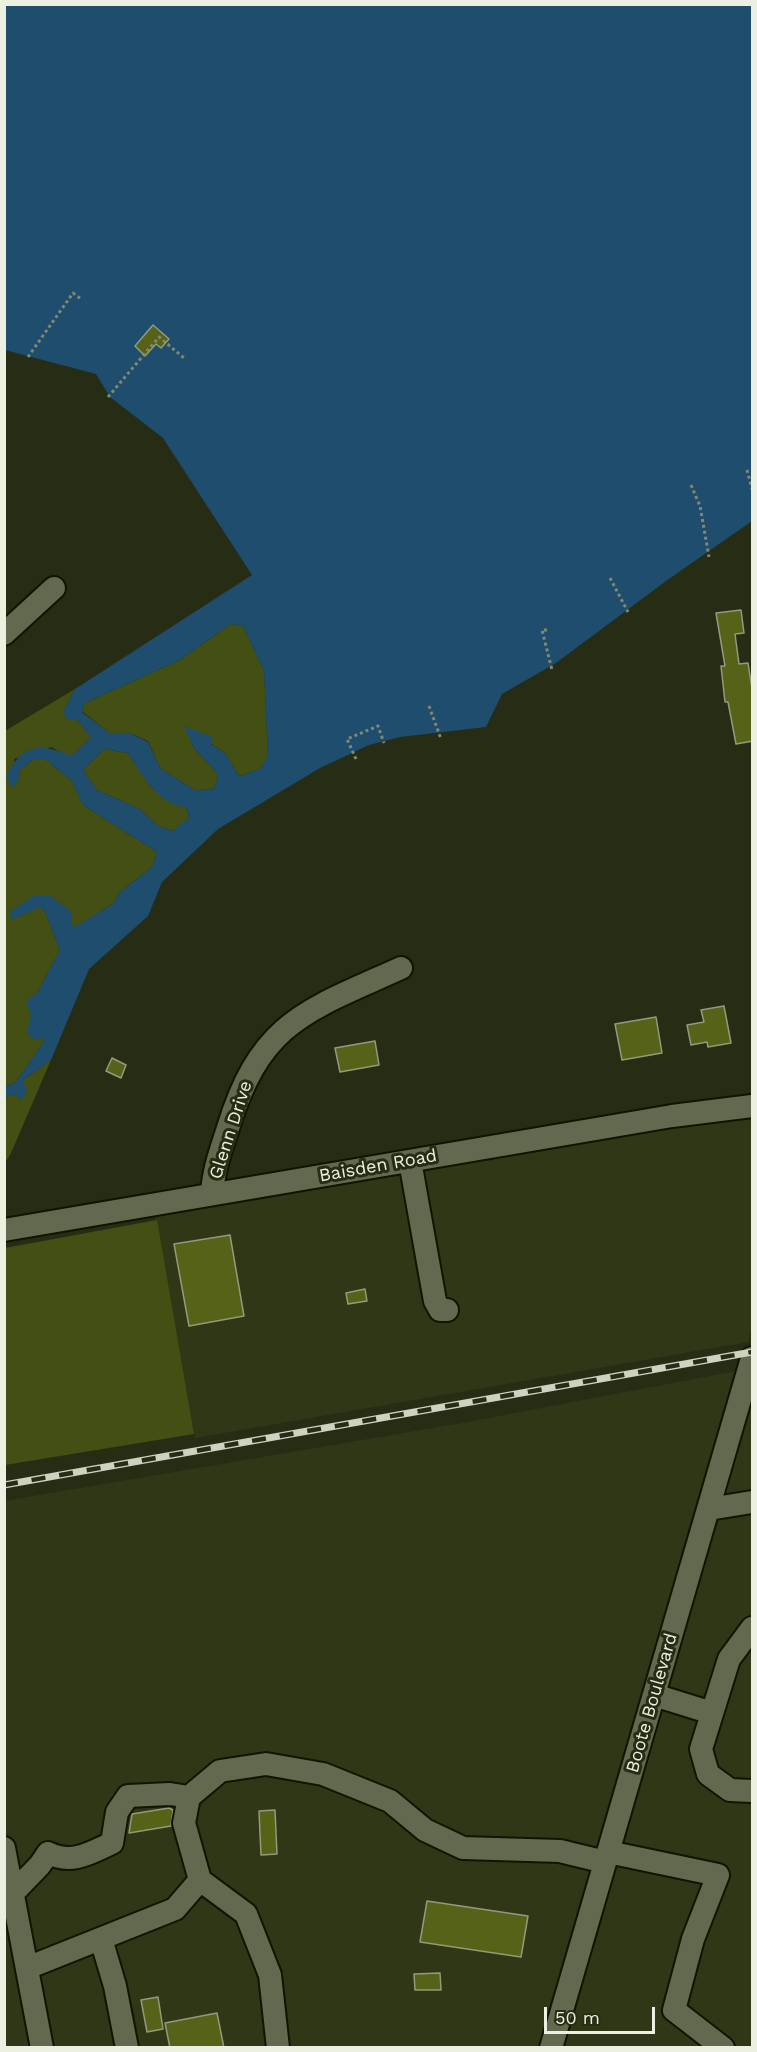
<!DOCTYPE html>
<style>
body{margin:0}
#map{position:relative;width:757px;height:2052px;overflow:hidden;background:#272d14;font-family:"Work Sans",sans-serif}
canvas{display:block}
.frame{position:absolute;inset:0;border:6px solid #ebf0e0;pointer-events:none}
.scale{position:absolute;left:544px;top:2007px;width:111px;height:27px;box-sizing:border-box;border:3px solid #ebf0e0;border-top:0;padding-left:8px;font-size:18px;line-height:21px;white-space:nowrap;color:#ebf0e0;-webkit-text-stroke:4px #272d14;paint-order:stroke}
</style>
<div id="map">
<canvas width="757" height="2052"></canvas>
<div class="frame"></div>
<div class="scale">50 m</div>
</div>
<script>
const c = document.querySelector('canvas').getContext('2d');
c.lineJoin = 'round';
function fill(path, color) {
  c.fillStyle = color;
  c.fill(path, 'evenodd');
}
function strokePath(path, color, width, dash) {
  c.strokeStyle = color;
  c.lineWidth = width;
  c.lineCap = dash ? 'butt' : 'round';
  c.setLineDash(dash || []);
  c.stroke(path);
}
function drawText(font, color, halo, rows, align = 'center') {
  c.font = font + ' "Work Sans",sans-serif';
  c.lineWidth = 6;
  c.setLineDash([]);
  c.textBaseline = 'middle';
  c.strokeStyle = halo;
  c.fillStyle = color;
  for (const [text, x, y, turn = 0] of rows) {
    c.save();
    c.translate(x, y);
    c.rotate((+turn || 0) * Math.PI / 180);
    c.textAlign = isNaN(turn) ? turn : align;
    if (halo) c.strokeText(text, 0, 0);
    c.fillText(text, 0, 0);
    c.restore();
  }
}
fill(new Path2D(`
 M752,1112v214l-4,16 -553,96 -41,-228z
 M752,1368v679h-747l-1,-546 458,-78z`), '#303717');
fill(new Path2D(`
 M231,624l12,2 21,45 4,85 -8,13 -21,7 -14,-23 -40,-27 9,22 24,26 -3,14 -19,3 -36,-23 -12,-27 -18,-8h-21l-27,-22 3,-8 95,-43z
 M75,689l-11,21 15,11 12,17 -20,19 -20,-10 -37,12 6,18 -1,-6 13,-11h14l26,21 11,24 74,47 -5,15 -33,26 -5,10 -42,26 -23,-34 -37,25 26,-13 6,2 16,41 -22,42 5,51 -27,39 -11,5v-356z
 M104,749l24,4 25,36 33,18 3,11 -16,13 -15,-5 -18,-17 -43,-19 -14,-20z
 M51,1060l-40,93 -6,10v-66l9,-3 8,6 1,-20z
 M157,1220l37,214 -189,31v-217z`), '#444f14');
fill(new Path2D(`
 M5,5h747v516l-86,60 -110,82 -54,31 -16,33 -86,10 -31,8 -49,23 -102,61 -56,53 -14,34 -59,53 -38,91 -28,20 4,10 -5,10 -8,-6 -9,3v-10l11,-5 27,-39v-5l-7,2 -9,-6 4,-19 -5,-14 12,-9 22,-42 -16,-41 -6,-1 -26,12 -2,-8 23,-16 16,-1 22,16 2,17 41,-25 5,-10 33,-26 5,-15 -74,-47 -11,-24 -26,-21h-14l-13,11 1,6 -7,11 -7,-11c16,-33 34,-35 65,-21l20,-18 -12,-17 -14,-3 -1,-8 11,-21 177,-114 -89,-137 -53,-41 -14,-23 -91,-24zM231,624l12,2 21,45 4,85 -8,13 -21,7 -14,-23 -14,-9 2,-7 -29,-11 10,22 24,26 -3,14 -19,3 -36,-23 -12,-26 -18,-9h-21l-27,-21 3,-9 95,-43zM104,749l24,4c14,21 30,52 58,54l3,10 -16,14 -15,-5 -18,-17 -43,-19 -14,-20z`), '#1e4d6d');
const building = new Path2D(`
 M153,325l16,14 -8,9 -5,-4 -11,12 -10,-10z
 M741,610l3,23 -9,1 4,30 9,-1 5,32v46l-17,3 -8,-42h-3l-4,-36h4l-9,-53z
 M724,1006l7,37 -23,4 -1,-5 -16,3 -4,-20 17,-3 -3,-12z
 M656,1017l6,36 -40,7 -7,-36z
 M375,1041l4,24 -39,7 -5,-24z
 M112,1058l14,7 -5,13 -15,-7z
 M230,1235l14,81 -55,10 -15,-82z
 M365,1289l2,12 -19,3 -2,-11z
 M169,1808l4,2 -2,16 -42,7 3,-19z
 M275,1810l2,44 -16,1 -2,-44z
 M427,1901l101,15 -7,41 -101,-15z
 M440,1973l1,17h-26l-1,-16z
 M158,1997l5,32 -16,3 -6,-32z
 M217,2013l7,35h-54l-5,-25z`);
fill(building, '#556217');
strokePath(building, '#939a7d', 1.5);
const minor = new Path2D(`
 M4,634l50,-46
 M410,1161l25,140 5,9h7
 M212,1194c1,-23 9,-44 16,-66 33,-107 78,-117 173,-160
 M4,1230l668,-114 80,-10
 M709,1509l43,-7
 M752,1628l-23,31 -28,90 7,25 22,16 22,1
 M654,1695l58,18
 M4,1848l38,200
 M608,1852l110,23 -25,64 -19,71 49,38
 M200,1880l-16,-57 5,-26 31,-26 46,-7 57,10 67,27 35,29 38,18 97,3 45,11
 M12,1894l28,-29 8,-12c24,12 42,0 64,-10l5,-31 11,-16 42,-2 19,3
 M101,1939l14,47 12,62
 M27,1968l148,-59 25,-29 46,34 24,61 8,73
 M551,2048l201,-690`);
strokePath(minor, '#101500', 26);
strokePath(new Path2D(`
 M28,357l45,-64 8,6
 M108,397l51,-60 25,21
 M747,470l5,19
 M691,485l9,21 9,51
 M610,578l18,34
 M547,630h-5l10,40
 M429,706l12,33
 M356,759l-9,-20 31,-13 6,17`), '#838874', 3, [3, 3]);
strokePath(minor, '#62694e', 22);
const rail = new Path2D(`
 M4,1485l748,-133`);
strokePath(rail, '#cdd2c1', 7);
strokePath(rail, '#272d14', 4.5, [14]);
drawText('18px', '#ebf0e0', '#272d14', [
 ["Glenn Drive",231,1130,-72],
 ["Baisden Road",378,1166,-10],
 ["Boote Boulevard",652,1703,-74]
]);
</script>
